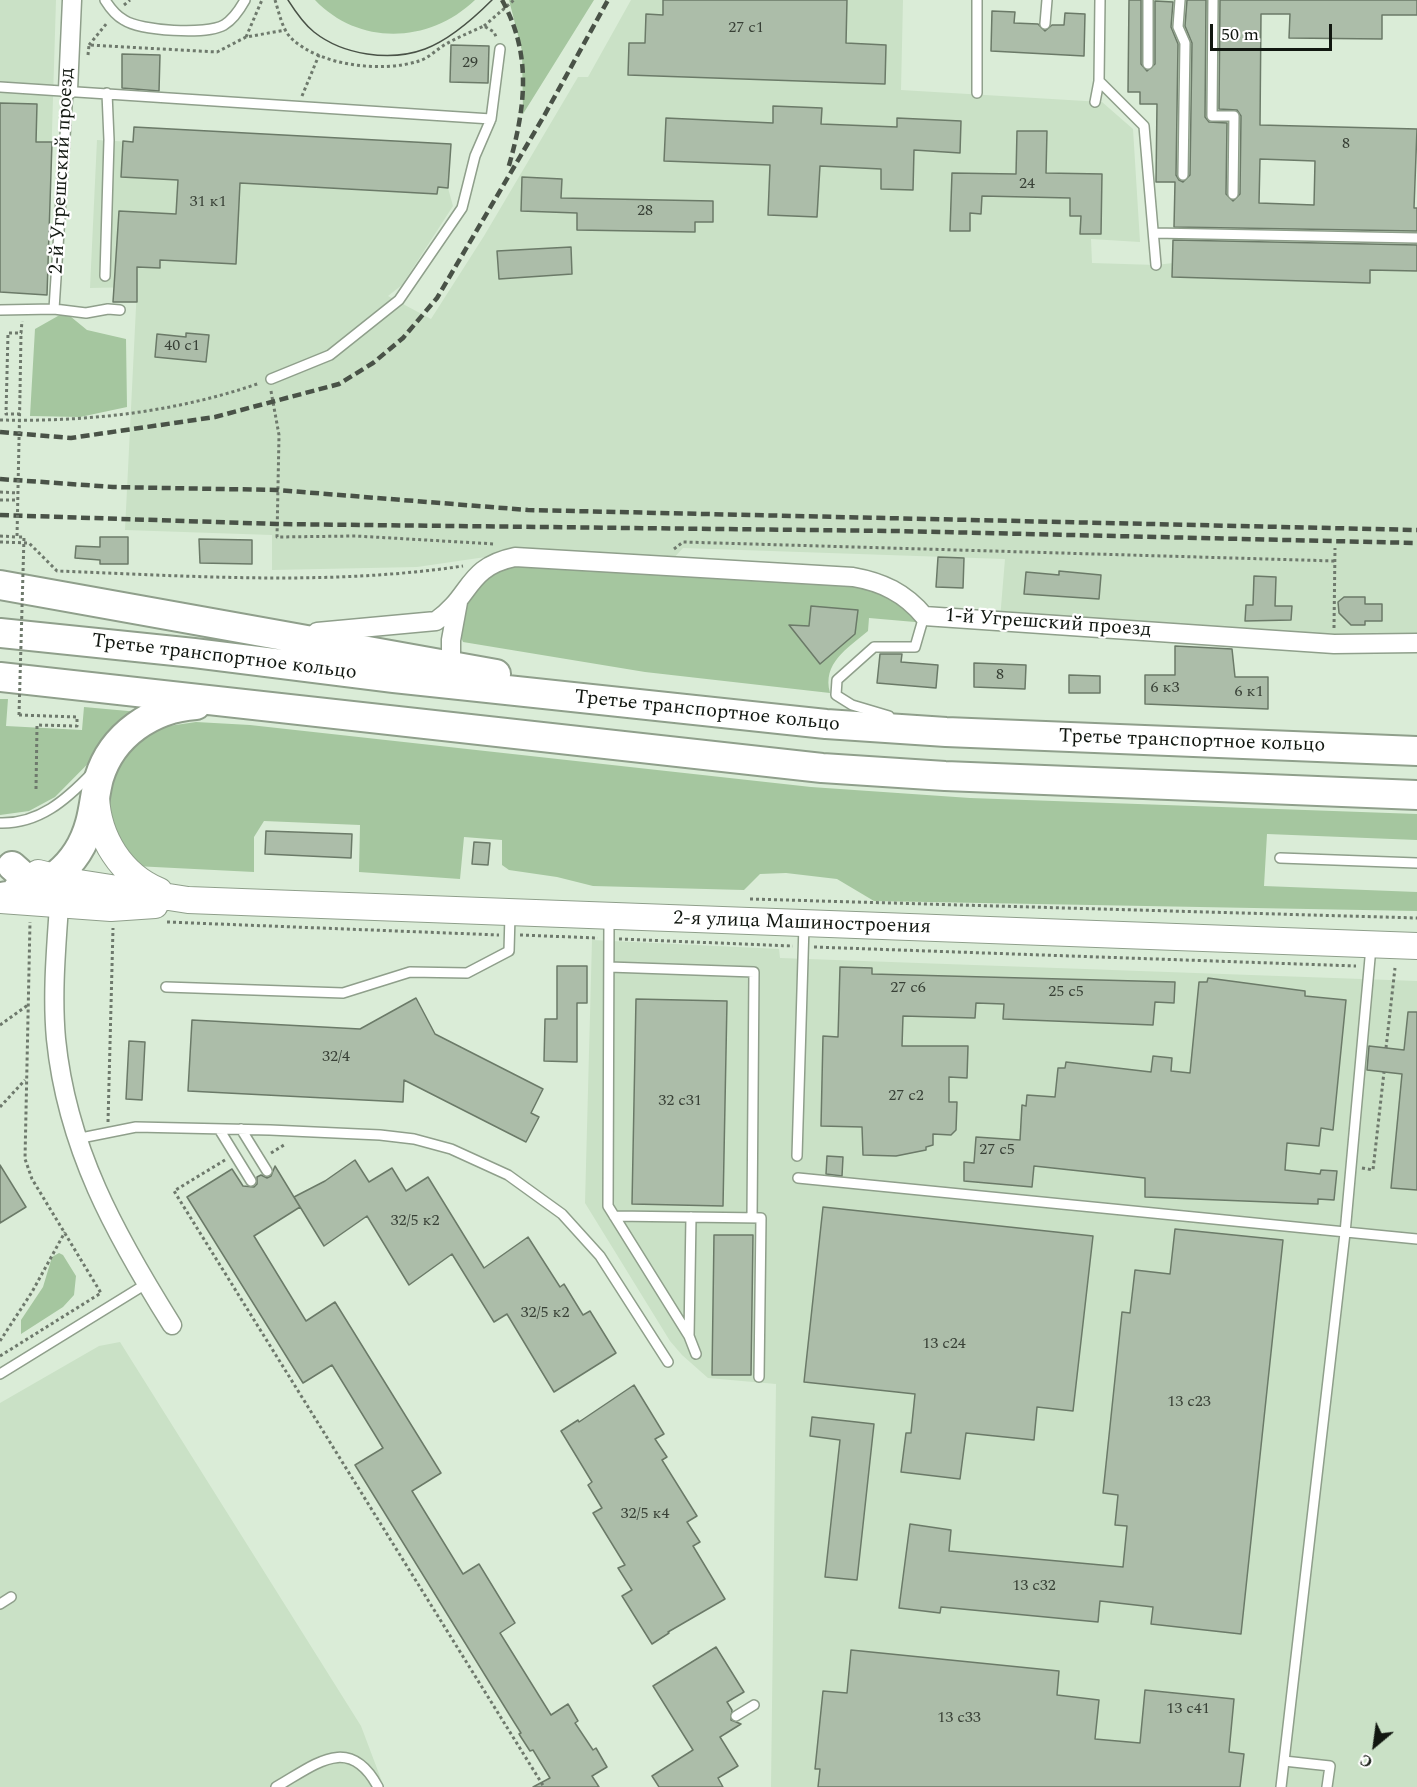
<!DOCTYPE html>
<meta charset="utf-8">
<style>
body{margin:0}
#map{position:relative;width:1417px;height:1787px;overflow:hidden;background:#daecd7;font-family:Spectral,serif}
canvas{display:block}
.north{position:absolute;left:1345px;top:1715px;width:60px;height:60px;-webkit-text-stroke:4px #fff;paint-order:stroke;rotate:209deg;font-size:16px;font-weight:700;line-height:24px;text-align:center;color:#111710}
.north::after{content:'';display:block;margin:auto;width:21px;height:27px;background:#111710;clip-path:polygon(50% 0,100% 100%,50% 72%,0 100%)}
.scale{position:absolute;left:1210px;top:24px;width:122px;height:27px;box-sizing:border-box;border:3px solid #111710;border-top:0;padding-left:8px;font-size:18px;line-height:21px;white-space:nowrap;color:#111710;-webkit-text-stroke:4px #fff;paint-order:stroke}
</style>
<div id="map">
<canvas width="1417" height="1787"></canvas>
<div class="north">С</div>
<div class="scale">50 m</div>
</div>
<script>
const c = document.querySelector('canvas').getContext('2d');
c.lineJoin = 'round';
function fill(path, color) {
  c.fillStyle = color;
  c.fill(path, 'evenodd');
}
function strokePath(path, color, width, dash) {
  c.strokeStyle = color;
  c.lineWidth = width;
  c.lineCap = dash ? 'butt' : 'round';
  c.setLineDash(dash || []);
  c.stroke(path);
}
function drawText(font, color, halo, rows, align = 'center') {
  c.font = font + ' Spectral,serif';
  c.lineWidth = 4.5;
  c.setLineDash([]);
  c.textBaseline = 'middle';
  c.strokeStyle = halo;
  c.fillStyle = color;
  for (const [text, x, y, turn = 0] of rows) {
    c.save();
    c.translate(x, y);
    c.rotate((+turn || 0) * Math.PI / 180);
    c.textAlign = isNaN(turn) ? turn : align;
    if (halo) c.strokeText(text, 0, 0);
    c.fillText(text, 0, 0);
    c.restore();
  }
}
fill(new Path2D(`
 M0,0h56l-9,295 -47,-3z
 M631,0h272l-2,90 201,12 31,27 7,113 -49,-3 1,24 64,2 17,-2 2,-80 -19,-1 1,-77 -17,-1v-12h-12l1,-92h288v15l-156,-1 -2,189 158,5v429h-80l-337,-18 5,-60 -322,-11 -11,12 -159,-7 -96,14 -145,3v-35l-147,-5 12,-243 -47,1 7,-148 36,2 1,-15 317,17 -3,44 5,18 -51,79 -14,11 43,23 53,-83 94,-159h10z
 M592,940l187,9 1,9 637,23v806h-646l5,-403 -68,-6 -26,-23 -12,-14 -85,-138z
 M120,1342l241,384 23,61h-384v-384l99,-57z`), '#cae1c6');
fill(new Path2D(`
 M315,0h160c-46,44 -116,46 -160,0z
 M509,0h85l-71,114 -1,-63z
 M65,312l22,18 39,9 1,68 -47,10 -50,-1 5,-87z
 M504,565l368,21 45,29 -2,7 -46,-4 -1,13c-21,18 -46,32 -38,62l-185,-21 -182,-30c-7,-16 -1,-41 11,-54 7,-9 21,-16 30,-23z
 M0,699h8l-2,27 76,4 2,-23 55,5 -84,85 -26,14 -29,4z
 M196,722l54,3 561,62 159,11 447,16v26l-150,-6 -3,52 153,6v19l-543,-10 -37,-22 -51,-6 -26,1 -16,16 -151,-4 -36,-9 -48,-7 -7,-5v-25l-38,-3 -4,42 -101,-7 1,-47 -96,-4 -10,16v35l-119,-6 -17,-18 -13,-41 15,-52 35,-27z
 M59,1253l4,2 13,21 -2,19 -11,12 -42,27v-14l22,-33 9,-30z`), '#a5c69f');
const building = new Path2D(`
 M663,0h184l-1,43 40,2 -1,39 -257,-9 1,-32h16l1,-29 17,1z
 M1129,0h12v64l6,7 8,-7v-63l18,1 -2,25 7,17 -2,131 3,5 4,2 7,-7 2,-132 -7,-17 2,-26h19l-1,117 4,5 18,1 -1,71 7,7 7,-7 1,-78 -4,-6 -18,-1 1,-109h197v15h-35v24l-93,-1 1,-24h-29l-1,111 157,4 -3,79h3v23l-243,-4 1,-45h-19l1,-78h-17v-12h-12zM1260,159l55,2 -1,44 -55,-2z
 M992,11l23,1 -1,11 24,1 7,7 7,-6h12l1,-12 20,1 -1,42 -93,-5z
 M451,45l38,1 -1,37 -38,-1z
 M122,54l38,1 -1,36 -37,-3z
 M0,103l37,1 -1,38h16l-5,153 -47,-3z
 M773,106l49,2 -1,16 76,3v-9l64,3 -1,32 -46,-3 -1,40 -32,-1v-20l-61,-3 -3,51 -49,-2 2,-50 -106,-4 2,-43 107,5z
 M134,127l317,17 -3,44 -10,-1 -1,7 -197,-11 -4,81 -76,-4v8l-23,-1v35h-24l6,-91 57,3 2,-34 -57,-3 2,-36 10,1z
 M1017,131h30l-1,42 56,1 -1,60h-21l1,-18h-11v-18l-88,-2 -1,18 -11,-1v18h-20l2,-58 64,1z
 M522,177l40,2 -1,19 152,3v21h-18v10l-118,-2v-17l-56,-2z
 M1173,240l244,5v26l-47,-1v13l-198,-6z
 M571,247l1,27 -73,5 -2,-28z
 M186,333l23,2 -3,27 -51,-5 2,-23 29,3z
 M100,537h28v27h-28v-4l-25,-2 1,-12 24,1z
 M199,539l53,1v24l-52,-1z
 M938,557l26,1 -1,30 -27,-1z
 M1059,571l42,4 -2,24 -75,-5 2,-22 33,3z
 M1254,576l22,1 -1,29h17l-1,14 -46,1 1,-16h7z
 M1344,597h21v7h17v17h-17v4h-14l-12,-12 -1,-11z
 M811,606l47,4 -3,24 -35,30 -31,-39 20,1z
 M1175,646l57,3 3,28h33v32l-123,-5v-29h30z
 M880,654h22l-1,8 37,3 -2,23 -59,-5z
 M974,663l52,2 -1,24 -51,-2z
 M1069,675l31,1v17h-31z
 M266,831l86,3 -1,24 -86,-4z
 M474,842l16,1 -2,22 -16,-1z
 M557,966h30v37h-10v59l-33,-1 1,-42h12z
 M840,967l32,1v6l303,8 -1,21 -19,-1 -2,23 -150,-6 1,-15 -28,-1 -1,15 -72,-2 -1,30h66l-1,32 -18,-1v25h8l-1,28 -5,5 -18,-1v11l-7,2v3l-30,6 -33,-1 -1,-28 -41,-1 2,-90 15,1z
 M1208,978l97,13v5l41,4 -13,130 -12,-2 -2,18 -32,-3 -2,27 35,4 1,-4 16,1 -3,29 -16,-1v5l-173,-7v-19l-111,-12 -2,21 -68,-6v-19l10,1 2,-26 44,3 2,-35 4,1 1,-11 28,2 3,-29h7l1,-6 85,10 2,-16 19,2 -1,13 19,2 9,-91h8z
 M416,998l19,36 108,55 -12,24 8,4 -13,25 -122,-62 -1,22 -215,-11 4,-71 168,9z
 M636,999l91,2 -4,205 -91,-2z
 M1408,1012h9v178l-26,-2 11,-114 -35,-4 2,-24 35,4z
 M129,1041l16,1 -3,58 -16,-1z
 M827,1156l16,1 -1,19 -16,-2z
 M355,1160l14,22 23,-14 14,23 22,-14 56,91 44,-31 32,50 4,-3 19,31 7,-4 26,42 -62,39 -47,-78 -13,8 -42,-68 -43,31 -42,-69 -43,30 -30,-49 31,-16z
 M0,1165l26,42 -26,16z
 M275,1166l25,41 -46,29 52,85 29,-19 106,171 -29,18 51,83 16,-10 36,59 -15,10 51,82 17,-11 10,17 -3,2 18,27 3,-2 11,19 -15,9 7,11h-66l17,-9 -17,-28 -3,1 -11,-17 2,-1 -7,-11 -159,-257 28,-17 -51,-83 -29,18 -116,-186 45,-28 11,17 11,1 3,-3v-7l4,-2 6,3 4,-2z
 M823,1207l270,29 -20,175 -36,-4 -3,33 -68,-7 -6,46 -59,-7 5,-39h5l4,-39 -111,-12z
 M1175,1229l108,11 -42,394 -90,-10 2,-17 -53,-6 -2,21 -157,-15 -1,6 -41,-5 11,-84 41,6 -2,21 174,16 4,-41 -12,-1 3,-30 -15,-2 19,-181 8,1 5,-43 35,4z
 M714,1235h39l-2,140h-39z
 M634,1385l30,49 -9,5 12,18 -5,3 35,56 -10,6 13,20 -7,4 32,53 -57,33 1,1 -17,11 -30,-48 10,-6 -14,-22 7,-3 -32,-52 9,-5 -14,-23 4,-3 -31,-51 17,-11 1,2z
 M812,1417l62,7 -17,156 -32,-3 15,-137 -30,-4z
 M716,1647l28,45 -17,10 5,8 -1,10 10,4 -21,13 18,29 -20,12 5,9h-64l-7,-11 41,-26 -40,-64z
 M851,1650l208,21 -2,24 42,5 -4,39 45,4 5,-53 89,9 -5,53 15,2 -4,33h-422l2,-18h-5l8,-78 24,2z`);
fill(building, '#acbda9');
strokePath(building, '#6b7a68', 1.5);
const lane = new Path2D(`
 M105,0c5,8 10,15 19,20 17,11 82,15 100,5 8,-5 16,-16 21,-25
 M1100,0l-1,81 45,45 12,139
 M1180,0l-2,27 7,16 -2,132
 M1213,0l-1,116h22l-1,78
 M1045,24l2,-24
 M1148,64v-64
 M0,87l491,32
 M977,93v-93
 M1095,102l4,-21
 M1154,233l263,5
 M105,276l4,-136 -2,-47
 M54,309l32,4 22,-4 12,1
 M0,310l54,-1 14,-219
 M271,379l59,-24 69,-55 63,-92 13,-52 16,-37 9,-70
 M889,716l-37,-11 -16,-10 1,-15 37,-33h41l9,-31
 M0,823c39,1 66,-23 92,-50
 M1280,858l137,5
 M609,917l-1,289 81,130 7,18
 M609,967l145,5 -2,246
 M166,987l177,6 67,-21 57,1 42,-22 1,-36
 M219,1129l32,52
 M241,1129l26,42
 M76,1139l60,-12 134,3 110,5 34,4 37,10 57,26 54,39 38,42 68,106
 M797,1156l7,-231
 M798,1178l619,61
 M614,1216l147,2 -2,159
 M689,1336l2,-119
 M0,1374l146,-90
 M0,1604l11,-7
 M736,1716l18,-11
 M1284,1761l46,5 -3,21
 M276,1787c39,-22 73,-54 102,0
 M1281,1787l64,-554 26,-286`);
const street = new Path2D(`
 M68,90l4,-90
 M317,632l119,-11c36,-25 30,-54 79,-64l338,20c29,5 52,16 71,39l410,28 83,-1
 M451,664v-24l7,-38
 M59,906c-3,44 -7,89 -3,133 11,109 59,195 116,286`);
const secondary = new Path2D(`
 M96,797c2,41 25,78 63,94
 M38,873l41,10 109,17 1229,46
 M0,900l111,8 44,-3`);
const primary = new Path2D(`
 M0,585l496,89
 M0,633l194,20 200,25 432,46 120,8 471,19
 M0,677l822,91 123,8 472,19
 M12,866l9,8v10l-8,12
 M0,897c44,-5 78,-30 90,-74 4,-14 5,-30 9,-45 13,-43 53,-70 97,-73`);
strokePath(lane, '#8f9f8b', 12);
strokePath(street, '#8f9f8b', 21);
strokePath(secondary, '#8f9f8b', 28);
strokePath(primary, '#8f9f8b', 32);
strokePath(new Path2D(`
 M275,0c4,12 7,29 16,38 29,28 91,35 128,23 10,-3 18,-12 27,-17 12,-7 25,-12 38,-18l10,6 3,7
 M124,5l6,-5
 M484,26l30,-26
 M246,37l16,-37
 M89,45l18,-22
 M88,55l1,-10 128,7 29,-15 40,-7
 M302,96l17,-41
 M271,391l8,44 -2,102 79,-1 139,8
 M20,393l1,-60
 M20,414h-14l2,-81h13l1,-12
 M0,420c88,2 177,-8 260,-37
 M0,492l18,1
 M0,500h17
 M0,536l17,1
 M0,542l29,1 28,28c135,5 272,15 406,-5
 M674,549l9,-7 652,19
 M1334,628l1,-80
 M19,715l58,2v9l-40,-1 -1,64
 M750,899l667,19
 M167,922l332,13
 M520,935l78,3
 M619,939l174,7
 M814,947l542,19
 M0,1025l28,-20
 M1386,1048l9,-80
 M0,1107l25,-27
 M108,1122l5,-194
 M271,1153l13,-8
 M225,1160l-51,31 370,596
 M1362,1168l11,2 11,-98
 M0,1341l32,-49 33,-60
 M0,1356l101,-63 -69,-114 -7,-20 5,-237`), '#6e796c', 3, [3, 3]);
strokePath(lane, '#fff', 9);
strokePath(street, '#fff', 18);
strokePath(secondary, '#fff', 26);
strokePath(primary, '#fff', 28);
strokePath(new Path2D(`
 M288,0c7,11 16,24 26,32 29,23 76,30 111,17 24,-9 49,-31 67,-49`), '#495247', 1.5);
strokePath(new Path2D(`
 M502,0c31,56 23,110 6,169
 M0,432l71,6 144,-21 124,-33 34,-21 30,-25 34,-40 107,-182 64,-116
 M0,479l113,8 164,3 251,20 889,20
 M0,515l277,9 620,7 520,12`), '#495247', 4.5, [9, 4.5]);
strokePath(new Path2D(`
 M19,715l5,-178h-7l3,-144`), '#6e796c', 3, [3, 3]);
drawText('16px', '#384036', null, [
 ["27 с1",746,29],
 ["29",470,64],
 ["8",1346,145],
 ["24",1027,185],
 ["31 к1",208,203],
 ["28",645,212],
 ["40 с1",182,347],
 ["8",1000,676],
 ["6 к3",1165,689],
 ["6 к1",1249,693],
 ["27 с6",908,989],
 ["25 с5",1066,993],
 ["32/4",336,1058],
 ["27 с2",906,1097],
 ["32 с31",680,1102],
 ["27 с5",997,1151],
 ["32/5 к2",415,1222],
 ["32/5 к2",545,1314],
 ["13 c24",944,1345],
 ["13 с23",1189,1403],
 ["32/5 к4",645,1515],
 ["13 с32",1034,1587],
 ["13 с41",1188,1710],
 ["13 с33",959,1719]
]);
drawText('20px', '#111710', '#fff', [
 ["2-й Угрешский проезд",63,171,-87],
 ["1-й Угрешский проезд",1048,624,4],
 ["Третье транспортное кольцо",224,658,7],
 ["Третье транспортное кольцо",707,712,6],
 ["Третье транспортное кольцо",1192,742,2],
 ["2-я улица Машиностроения",802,924,2]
]);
</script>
